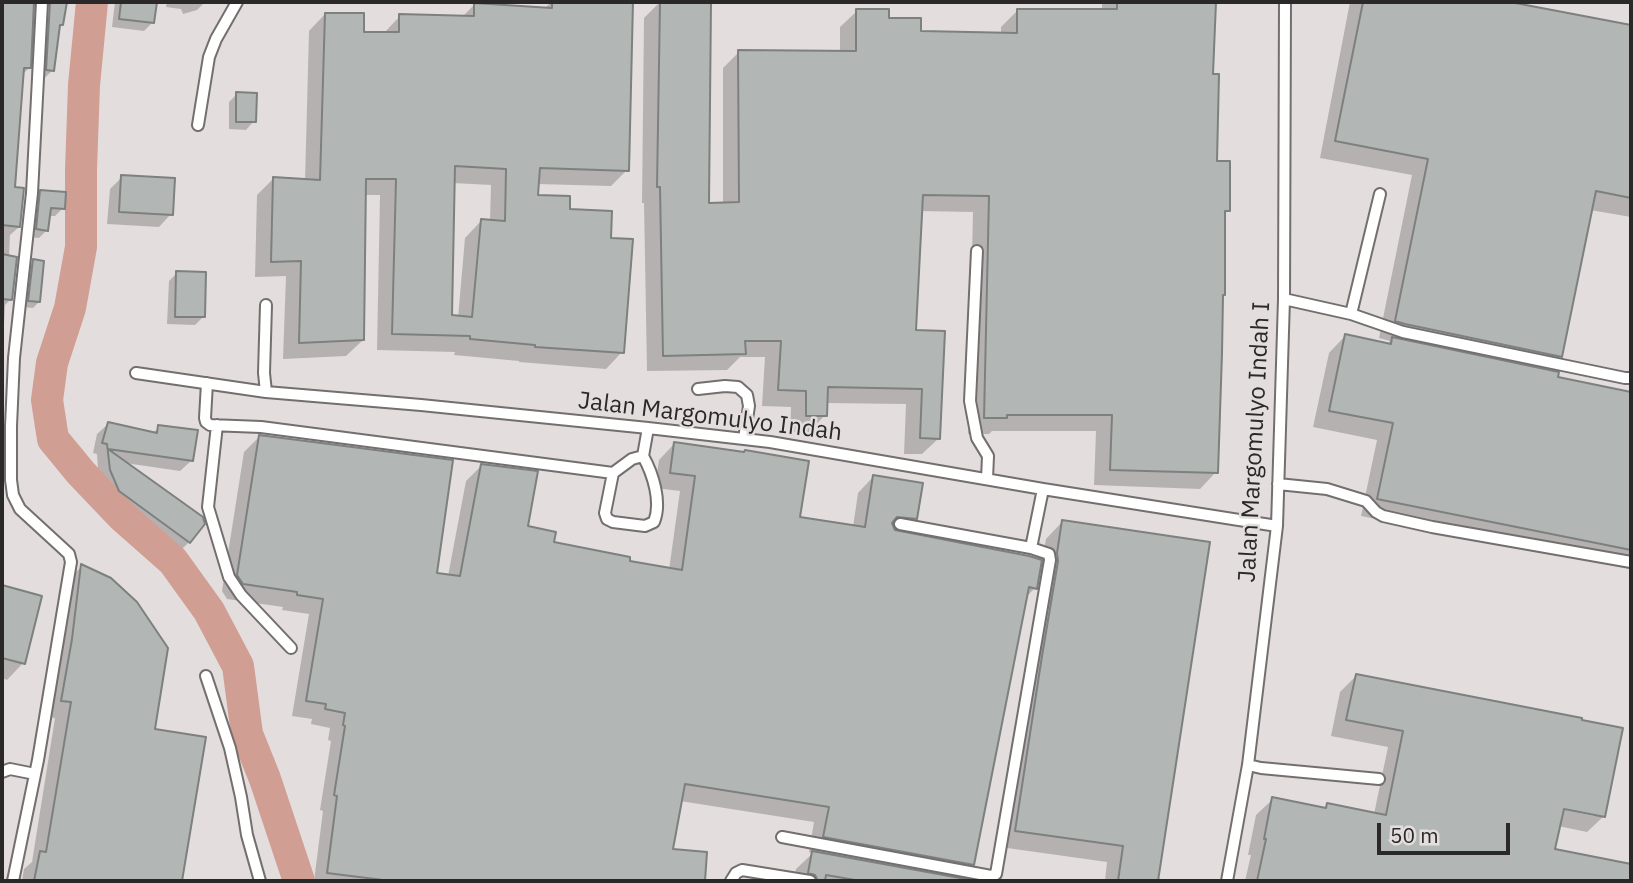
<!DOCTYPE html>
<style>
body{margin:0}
#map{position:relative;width:1633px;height:883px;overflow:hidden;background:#e3dedd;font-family:"IBM Plex Sans",sans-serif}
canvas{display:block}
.frame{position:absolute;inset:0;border:4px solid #2a2828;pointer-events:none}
.scale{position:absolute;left:1377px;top:823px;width:133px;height:32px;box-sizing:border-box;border:4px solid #2a2828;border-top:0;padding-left:9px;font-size:21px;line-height:24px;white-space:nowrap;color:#2a2828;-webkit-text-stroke:5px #e3dedd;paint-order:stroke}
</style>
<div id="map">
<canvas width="1633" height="883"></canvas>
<div class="frame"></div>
<div class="scale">50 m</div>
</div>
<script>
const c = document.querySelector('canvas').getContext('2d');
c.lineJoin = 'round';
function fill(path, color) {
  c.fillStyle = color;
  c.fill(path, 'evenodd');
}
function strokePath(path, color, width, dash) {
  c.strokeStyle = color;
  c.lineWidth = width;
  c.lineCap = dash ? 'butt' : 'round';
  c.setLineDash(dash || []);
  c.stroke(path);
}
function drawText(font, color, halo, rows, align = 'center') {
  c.font = font + ' "IBM Plex Sans",sans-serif';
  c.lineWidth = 5;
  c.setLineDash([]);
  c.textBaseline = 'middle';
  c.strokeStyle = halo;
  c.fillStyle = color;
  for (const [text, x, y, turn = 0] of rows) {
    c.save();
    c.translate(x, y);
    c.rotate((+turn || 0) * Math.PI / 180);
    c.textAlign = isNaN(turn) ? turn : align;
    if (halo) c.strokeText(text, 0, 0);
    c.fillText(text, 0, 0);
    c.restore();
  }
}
fill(new Path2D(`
 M2,2h63l-4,22 -4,4 -4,42 -17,16h-5l1,-21 -10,10 -9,114 6,38 -9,8 -1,22 2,42 -6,6 -1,20 -2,2z
 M115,2h40l-3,21 -8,8 -32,-4z
 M167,2h38l-8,8 -14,4 -2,-5 -15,-2z
 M551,2h80l-4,168 -16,16 -74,-2v13l31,13 41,29 13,113 -16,17 -87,-7v-1l-65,-6 1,-3 -78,-2 3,-155h-16l-1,145 -17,16 -63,3 3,-83 -31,1 2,-82 16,-16 32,2 4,-150 16,-17 37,20 22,-1 16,-17 62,1 13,-13 69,5zM453,183l38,2 -1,37 -9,-1 -16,17 -7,80 -8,-1z
 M660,2h50l-3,203 16,-1v-136l16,-16 101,1v-26l17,-16 30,9 32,13 82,2v-8l16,-16h85v-9h112l-3,73 5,88 12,47 -5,5 -7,257 -16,17 -106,-4 2,-54h-104l-3,3h-21l5,-222 -53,-1 -6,120 25,107 -17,16h-18l2,-50 -81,-1v12l-16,17h-19l1,-25 -29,-1 3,-49h-25l-13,13 -80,1 -3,-168h-2l2,-185z
 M1350,2h151l130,25v190l-41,-7 -29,146 -16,15 11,7 75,15v175l-1,1 -269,-53 16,-76 -64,-13 16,-74 16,-17 42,9 3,-4 -11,-3 33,-163 -92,-17z
 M237,94l17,27 -8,9 -17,-1v-27z
 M122,177l49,37 -12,13 -52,-3 3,-35z
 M41,192l22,16 -8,8h-7l-1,14 -8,8 -10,-1 4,-37z
 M33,261l6,41 -6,6 -10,-1 4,-40z
 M177,273l26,44 -8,8 -28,-1 2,-43z
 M108,424l44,10 7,-7 32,34 -11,10 -55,-8 78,60 -14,19 -11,11 -70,-51 -9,-20 -2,-28 -4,-1 4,-19z
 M259,437l176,137 13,2 18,-95 15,-15 45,62 26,15 76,20 41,7 11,-79 -25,-3 4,-28 15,-16 124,74 55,9 5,-34 15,-16 43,41 -15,15 128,24 13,5 4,-23 16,-17 98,331 -4,28h-51l2,-19 -107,-15 42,-268 -2,-13 -5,22 -10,10 -52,266 -15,15 12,2h-176l2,-12 17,-16 -4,-1 5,-30 -134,-21 -9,50 34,2 -1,28h-390l9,-70 -3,-1 11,-69 -3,-1 2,-12 -19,-4 1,-5 -20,-3 17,-102 -27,-4 1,-3 -56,-8 -5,-8 22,-139z
 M82,566l99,314 8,1h-167l2,-12 8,-7 23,-144 -9,-1 20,-135z
 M2,587l38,10 -17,66 -16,17 -5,-2z
 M1356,676l248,140 -17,16 -29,-6 -5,24 78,16v15h-386l6,-26h-3l8,-40 17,-16 51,10 4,-4 46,9 14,-67 -57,-11 9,-44zM1555,805l39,8v3l-39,-8z`), '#0003');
strokePath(new Path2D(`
 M92,2l-8,83 -3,85v77l-11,61 -18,55 -5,37 6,39 28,34 41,43 51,45 36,50 29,55 9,68 18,45 34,102`), '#d09e93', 32);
const building = new Path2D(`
 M2,2h32l-3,66h-7l-9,119 9,1 -4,39 -18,-2z
 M50,2h17l-4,23h-3l-6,46 -8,-1z
 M121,2h36l-3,21 -35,-4z
 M552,2h81l-4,169 -89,-3 -2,27 32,1v13l42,2 -1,27 22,1 -9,114 -89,-6v-2l-65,-6v-3l-78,-2 4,-155h-30l-2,161 -65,3 2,-82 -30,1 2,-85 47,3 5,-167h39v19h35v-18l75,2v-13l78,5zM455,166l51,3 -1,52 -24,-2 -9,98 -20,-2z
 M660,2h51l-2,201 30,-1 -1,-152 118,1v-42h33v9h32v13l96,2v-24h100v-7h99l-3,72h6l-2,87h13v50h-5v84h-2l-1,58 -4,120 -108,-3 2,-55h-105v3h-23l5,-222 -66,-1 -7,135 29,1 -5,108 -20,-1 2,-49 -94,-2 -1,29h-21v-25l-28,-1 3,-49h-36l1,13 -83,2 -3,-169h-3z
 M1363,2h147l121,23v173l-35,-7 -34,166 -157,-33 -10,-3 33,-162 -93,-18z
 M236,92l21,1 -1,29h-20z
 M121,175l54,3 -2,37 -54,-3z
 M40,190l26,2 -1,17 -14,-1 -3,23 -12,-2z
 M2,254l15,3 -5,43 -10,-1z
 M33,259l11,2 -4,41 -12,-1z
 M176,271l30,1 -1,45h-30z
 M1345,334l46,10 1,-7 167,35 -1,5 73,15v158l-254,-51 16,-76 -64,-12z
 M108,422l49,11 1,-8 40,5 -5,31 -85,-12 95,68 2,7 -15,19 -71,-52 -9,-21 -3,-26 -5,-1z
 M259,435l194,25 -16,113 23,3 21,-112 57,7 -10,55 28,6 -2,10 76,15v4l52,9 13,-94 -25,-3 4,-31 70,10 1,-2 64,11 -9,56 65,10 8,-52 50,8 -6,36 -20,-2 -5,6 3,7 134,26 13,4 -5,29 -8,-2 -55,278 -151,-28 6,-30 -144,-23 -12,65 34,3 -2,29h-314l-64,-8 10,-77 -3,-1 11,-69 -2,-1 2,-12 -20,-4 1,-5 -20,-3 17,-102 -26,-4v-3l-54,-8 -6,-9z
 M1062,520l148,22 -52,339h-40l5,-35 -108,-15 27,-175 16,-95 -1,-8z
 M81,564l30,14 26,24 31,46 -13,81 51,8 -24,144h-148l6,-30 6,1 25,-150 -10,-1 11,-62z
 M2,585l40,11 -17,68 -23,-6z
 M1356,674l226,44v2l41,8 -18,89 -41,-8 -9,40 76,15v17h-374l9,-42h-2l8,-42 54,11 1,-5 59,12 17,-84 -57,-11z
 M812,851l159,29 -110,1 -35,-6 -1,6h-7l-3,-6 -7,-2z`);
fill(building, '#b2b6b5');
strokePath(building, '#7c807f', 2);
const service = new Path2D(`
 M198,125l11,-68 7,-18 21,-37
 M977,251l-7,150 7,37 11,18 -1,23
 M1284,299l67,15 29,-120
 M266,305l-2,68 2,19
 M1351,314l52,18 222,46h6
 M136,373l130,19 155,13 227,23 122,14 273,47 234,37
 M207,383l-2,35 1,4 4,3 51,2 352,46
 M698,389l27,-3 13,1 9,8 2,11 -5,33
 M217,425l-9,82 21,70 12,18 50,53
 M643,456l-11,3 -19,14 -8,40 2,6 6,3 32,4 9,-4c8,-20 -1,-48 -11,-66l5,-28
 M1278,484l49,5 39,12 10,11 7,4 49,11 199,35
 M900,524l131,24 12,-59
 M206,676l24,72 11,49 6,38 13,46
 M1248,765l13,3 118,11
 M2,772l8,-3 25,5
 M782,837l209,39 5,-2 54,-314 -1,-6 -18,-6
 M13,881l25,-121 33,-198 -2,-8 -49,-45 -7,-14 -2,-15v-54l3,-68 18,-165 10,-191
 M731,881l5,-8 6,-3 68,11
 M1227,881l21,-116 29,-239 7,-227 1,-297`);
strokePath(service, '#736f6e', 14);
strokePath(service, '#fff', 10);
drawText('24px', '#2a2828', '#e3dedd', [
 ["Jalan Margomulyo Indah",710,417,7],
 ["Jalan Margomulyo Indah I",1255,442,-87]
]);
</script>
